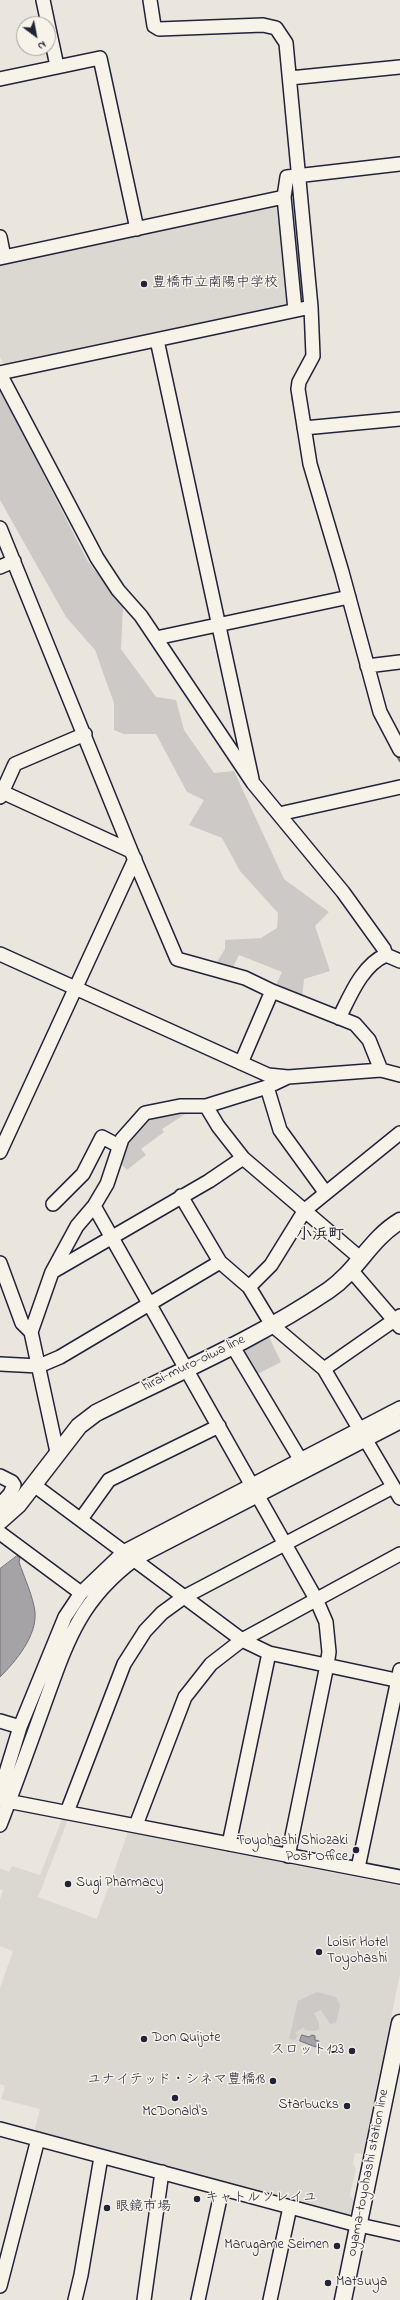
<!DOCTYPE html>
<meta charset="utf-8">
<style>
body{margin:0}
#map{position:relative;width:400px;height:2300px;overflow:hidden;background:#eae6de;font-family:"Indie Flower",sans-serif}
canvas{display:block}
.north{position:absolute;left:16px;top:16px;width:40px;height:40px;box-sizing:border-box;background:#f7f3e8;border:1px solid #a29fa3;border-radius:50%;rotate:148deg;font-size:11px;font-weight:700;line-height:16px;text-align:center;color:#22223b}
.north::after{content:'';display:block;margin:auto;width:14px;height:18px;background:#22223b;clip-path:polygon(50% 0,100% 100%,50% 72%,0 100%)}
</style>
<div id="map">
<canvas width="400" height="2300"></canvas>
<div class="north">N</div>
</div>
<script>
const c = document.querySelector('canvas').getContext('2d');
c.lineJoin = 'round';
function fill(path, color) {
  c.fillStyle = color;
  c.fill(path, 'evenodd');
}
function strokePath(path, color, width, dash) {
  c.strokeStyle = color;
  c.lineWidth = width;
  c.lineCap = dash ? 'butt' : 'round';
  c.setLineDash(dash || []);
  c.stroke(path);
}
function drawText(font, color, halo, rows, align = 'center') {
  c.font = font + ' "Indie Flower","Klee One",sans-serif';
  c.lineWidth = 3;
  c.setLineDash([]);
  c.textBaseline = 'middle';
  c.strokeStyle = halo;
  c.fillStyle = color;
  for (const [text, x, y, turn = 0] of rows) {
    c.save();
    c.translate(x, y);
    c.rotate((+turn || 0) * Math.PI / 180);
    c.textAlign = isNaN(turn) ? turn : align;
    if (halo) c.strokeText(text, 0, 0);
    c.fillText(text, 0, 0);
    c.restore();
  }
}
fill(new Path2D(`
 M281,202l9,105 -255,53v-2l-9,1v3l-21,4 -5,-9v-95z
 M62,1819l6,1 -30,77 59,22 31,-87 272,54v88l-37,180 -8,-1 -2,11 3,5 -6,26 8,12 -2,6 -5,-1 -2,3 -315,-82 6,-24 -39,-10 4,-13 -5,-2v-96l13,-37 -13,-5v-47l3,-9 -3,-1v-21l9,4 3,-6 28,9z`), '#dbd8d2');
fill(new Path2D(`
 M0,389l87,171 36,47 -2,42 35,48 20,3 8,30 30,43 20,-2 50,108 45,33 -14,14 15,45 -26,8 -2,20 -27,-12 7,-15 -43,-17 -7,14 -17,-4 10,-16v-9l36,-2 16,-10 1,-15 -38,-42 -18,-33 -33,-13 15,-25 -17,-8 -31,-58h-32l-10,-4v-27l-19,-53 -29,-33 -66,-117z
 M178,1111h12l-28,18 2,3 -23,17 5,6 -19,15 -6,-6 6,-18 25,-29z
 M267,1333l14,29 -25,13 -16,-27z
 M317,1992l19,5 4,8 -4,18 -6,1 -9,-14 -7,3 5,10v6l-4,2 -10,-1 -1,-3 -9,6 3,2 -3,5 -6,-1 9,-38z`), '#cdc9c6');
const water = new Path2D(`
 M17,1556l3,2 -1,4c5,15 14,34 16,50 2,24 -19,49 -35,65v-108z
 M302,2035l7,2 3,-2 3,1v4l4,1 -3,6 -16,-6z`);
fill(water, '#a6a3a6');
strokePath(water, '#716f7b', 1);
strokePath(new Path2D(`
 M292,388l1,13
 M396,754l4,7`), '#716f7b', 2.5);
const minor = new Path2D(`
 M43,0l5,24
 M150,0l4,26 5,3 104,-4 13,3 10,15 25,264 2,49 -14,26 -1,7 12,75 32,108 38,140 20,38
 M48,24l9,42
 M290,78l110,-11
 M0,79l100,-21 37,171
 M284,197l11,113
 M0,237l4,20
 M0,258l284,-61 3,-20 113,-13
 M157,340l95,439
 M0,373l311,-66
 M0,374l97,184 21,32 23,26 112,167 90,109 41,57 2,6
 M304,428l96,-9
 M0,528l131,323 46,108 68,19 27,13 83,33 14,16 12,30
 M0,567l14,-6
 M156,638l193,-41
 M367,666l33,-4
 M0,791l131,60
 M0,797l15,-33 70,-30
 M279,814l121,-27
 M0,954l268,121 20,2
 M339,1018c11,-22 23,-53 47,-63l14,6
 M241,1063l31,-72
 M267,1087l13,43 45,62
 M206,1106l12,20 25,32 117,100
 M0,1152l135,-293
 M181,1196l39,66 29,25 23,38 52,44 76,129
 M53,1204l30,-30 19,-37 17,9
 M0,1263l22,60 9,9 26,120
 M351,1270l49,57
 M52,1272l25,-46 17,-20
 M249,1287l22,-22 34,-55 95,-77
 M31,1332l21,-60 157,-91 34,-23
 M232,1345l68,114
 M0,1364l39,2 21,-9 160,-95
 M324,1369l76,-53
 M0,1476l12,6 2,3 -4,9 -10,11
 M34,1485l208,155 27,13 131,28
 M81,1519l28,-39 110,-54
 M0,1533l81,60
 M0,1721l20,6
 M0,1792l20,-65 45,-110 16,-24 44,-42 275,-143
 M2,1800l398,77
 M67,1812l57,-148 21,-33 17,-18 22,-16 209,-110
 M0,1825c15,-39 29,-78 43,-117 23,-63 35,-107 92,-149l265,-137
 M136,1825l49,-128 26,-33 31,-24 158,-86
 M229,1844l40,-191
 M288,1856l39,-191 2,-13 -3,-30 -10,-23 -222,-393 13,-22 15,-45 23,-26 35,-7h26l61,-19 21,-10 93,-7 19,5
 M358,1868l42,-198
 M0,2129l350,94 50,11
 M0,2286l38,-147
 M75,2300l6,-25 20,-118
 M144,2300l18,-128
 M198,2300l24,-111
 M270,2300l20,-93`);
const major = new Path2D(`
 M0,1521l18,-16 61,-79 17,-13c78,-39 161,-74 233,-123 28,-19 41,-51 71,-69
 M343,2300l57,-277`);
strokePath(minor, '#22223b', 16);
strokePath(major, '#22223b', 19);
strokePath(minor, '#f7f3e8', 13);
strokePath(major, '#f7f3e8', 16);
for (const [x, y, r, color] of [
 [144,284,4,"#22223b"],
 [356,1850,4,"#22223b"],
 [68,1884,4,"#22223b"],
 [319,1952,4,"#22223b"],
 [144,2039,4,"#22223b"],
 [352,2051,4,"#22223b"],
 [273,2081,4,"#22223b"],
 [175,2098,4,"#22223b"],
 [347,2106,4,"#22223b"],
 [197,2199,4,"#22223b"],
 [107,2208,4,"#22223b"],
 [337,2246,4,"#22223b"],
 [328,2283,4,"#22223b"]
]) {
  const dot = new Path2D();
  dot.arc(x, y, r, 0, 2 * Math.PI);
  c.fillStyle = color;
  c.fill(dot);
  strokePath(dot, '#f7f3e8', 1.5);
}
drawText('14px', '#22223b', '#f7f3e8', [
 ["豊橋市立南陽中学校",152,284],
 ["Toyohashi Shiozaki",348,1842,"right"],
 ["Post Office",348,1858,"right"],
 ["Sugi Pharmacy",76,1884],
 ["Loisir Hotel",327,1944],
 ["Toyohashi",327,1960],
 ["Don Quijote",152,2039],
 ["スロット123",344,2051,"right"],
 ["ユナイテッド・シネマ豊橋18",265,2081,"right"],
 ["Starbucks",339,2106,"right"],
 ["McDonald's",175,2113,"center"],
 ["キャトルソレイユ",205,2199],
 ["眼鏡市場",115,2208],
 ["Marugame Seimen",329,2246,"right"],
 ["Matsuya",336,2283]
], 'left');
drawText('14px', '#22223b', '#f7f3e8', [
 ["hirai-muro-oiwa line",194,1364,-26],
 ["oyama-toyohashi station line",369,2173,-79]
]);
drawText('bold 16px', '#22223b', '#f7f3e8', [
 ["小浜町",320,1236]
]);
</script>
